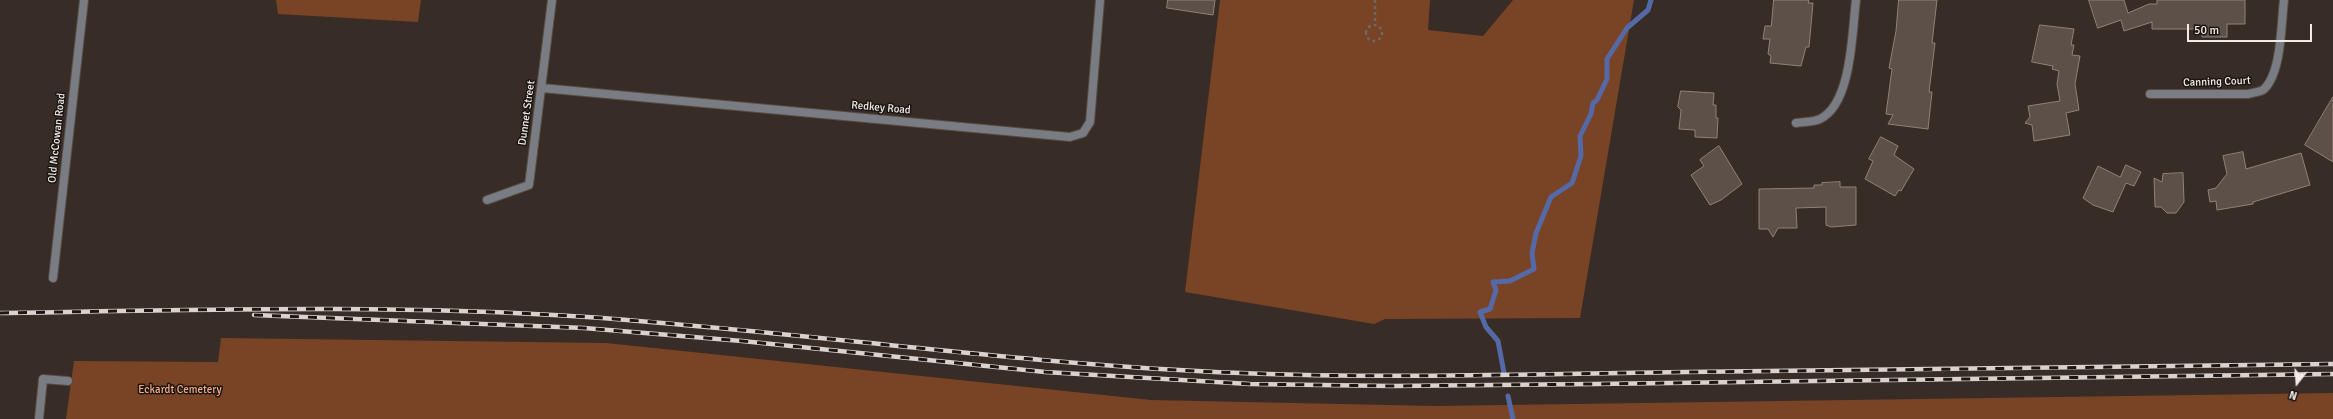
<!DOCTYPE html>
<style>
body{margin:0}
#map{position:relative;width:2333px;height:419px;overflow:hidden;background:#382c26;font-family:Signika,sans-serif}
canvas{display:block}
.north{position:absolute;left:2277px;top:363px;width:40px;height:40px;-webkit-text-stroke:3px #1b1613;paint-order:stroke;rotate:197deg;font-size:11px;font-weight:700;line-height:16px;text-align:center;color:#f3ebe7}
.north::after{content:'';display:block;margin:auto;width:14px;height:18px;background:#f3ebe7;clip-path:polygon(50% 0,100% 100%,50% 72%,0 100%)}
.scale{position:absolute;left:2187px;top:24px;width:125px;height:18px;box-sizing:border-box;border:2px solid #f3ebe7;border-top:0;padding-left:5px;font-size:12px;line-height:14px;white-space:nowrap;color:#f3ebe7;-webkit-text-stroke:3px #1b1613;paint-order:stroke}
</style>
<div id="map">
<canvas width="2333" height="419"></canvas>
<div class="north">N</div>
<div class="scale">50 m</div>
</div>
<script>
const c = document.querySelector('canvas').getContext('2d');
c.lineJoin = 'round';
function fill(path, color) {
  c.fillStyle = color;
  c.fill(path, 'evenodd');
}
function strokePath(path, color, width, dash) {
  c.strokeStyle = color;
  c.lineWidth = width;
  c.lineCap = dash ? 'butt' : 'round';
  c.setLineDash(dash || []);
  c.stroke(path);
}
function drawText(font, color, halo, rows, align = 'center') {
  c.font = font + ' Signika,sans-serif';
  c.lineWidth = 3;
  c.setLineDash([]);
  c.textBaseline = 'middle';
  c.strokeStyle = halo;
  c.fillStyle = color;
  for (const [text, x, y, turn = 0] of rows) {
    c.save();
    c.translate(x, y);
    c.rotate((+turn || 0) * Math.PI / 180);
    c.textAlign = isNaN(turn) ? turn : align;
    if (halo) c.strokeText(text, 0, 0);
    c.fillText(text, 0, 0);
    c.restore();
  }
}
fill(new Path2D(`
 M276,0h145l-3,22 -140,-8z
 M1220,0h210l-2,30 55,6 30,-36h121l-54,318 -195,1 -11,5 -189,-32z
 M221,338l385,5 545,57 284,6 898,-13v26h-2267l8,-58 144,1z`), '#794326');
strokePath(new Path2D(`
 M1504,373l-6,-32 -12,-14 -6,-15 10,-3 6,-19 -3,-8 17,-1 24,-12 -2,-16 4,-20 15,-36 21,-14 9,-27 -1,-20 11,-22 2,-11 4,-3 10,-21v-20l20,-31 21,-18 3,-10
 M1508,396l5,23`), '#5469a5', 5);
const building = new Path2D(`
 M1168,0h47l-2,15 -46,-7z
 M1774,0h35l-1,3h5l-4,44h-3l-5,19 -31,-3 1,-7 -3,-2 2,-15h-7l2,-13h6z
 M1899,0h38l-5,43h3l-6,49h3l-4,37 -40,-5 5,-9 -7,-1 6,-45 -3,-1 7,-37z
 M2089,0h35l4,13 21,-9h8v-4h88v24h-18v13h-25v-8h-50v-7l-28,9 -3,-11 -23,8z
 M2040,25l34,4 -3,16h3l-2,10 8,1 -5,28 4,26 -13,3 4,22 -36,6 -2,-16 -7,-2 5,-6 -2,-11 32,-5 -3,-17 2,-13 -7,-2 1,-3 -21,-4z
 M1681,91l33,2 -1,12h3v13h2l-1,20 -22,-1v-7l-16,-1 2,-19 -3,-3z
 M2333,97v65l-28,-17z
 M1881,137l17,9 -4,9 20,14 -13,22 -2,-1 -4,6 -30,-17 8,-18 -4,-2z
 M1719,146l23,38 -21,16 -11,5 -19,-30 13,-9 -4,-6z
 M2243,152l3,17 55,-16 9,32 -57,17v2l-36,6 -1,-9 -6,1 -2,-12 8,-2 11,-14 -4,-18z
 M2126,165l15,7 -7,14 -8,-3 -13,29 -20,-7 -10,-7 15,-32 22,11z
 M2183,173l1,29 -8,11h-9l-6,-6h-6l-1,-29 8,4 1,-8z
 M1840,182v5h16v38l-25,2 -5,-2v-18l-30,1 1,20h-19l-5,9 -5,-8h-9v-40l55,-1v-3h8v-2z`);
fill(building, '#5d5049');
strokePath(building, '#90817a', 1);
const service = new Path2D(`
 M53,278l31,-278
 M39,419l4,-40 25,2`);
const minor = new Path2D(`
 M542,88l528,49 13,-4 7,-11 10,-122
 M2150,94h98c4,-1 11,-2 15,-4 19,-16 18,-67 21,-90
 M1796,123c7,-1 18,-1 24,-4 32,-15 32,-88 36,-119
 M487,200l42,-15 23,-185`);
strokePath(service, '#564b45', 10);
strokePath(minor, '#564b45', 10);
strokePath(new Path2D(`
 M1375,0v26
 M1366 33a8 8 0 1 1 16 0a8 8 0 1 1-16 0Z`), '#716761', 2.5, [3, 3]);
strokePath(service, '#797c82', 8);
strokePath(minor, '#797c82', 8);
const rail = new Path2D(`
 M0,313c196,-3 391,-9 587,4 218,15 435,48 654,56 149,6 298,1 446,-1 216,-2 431,-5 646,-8
 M254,315l330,13 158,13 303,31 205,12 141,2 204,-2 738,-10`);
strokePath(rail, '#dbd2ce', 4.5);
strokePath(rail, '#1b1613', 3, [9]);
drawText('11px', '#f3ebe7', '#1b1613', [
 ["Canning Court",2217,82,-2],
 ["Redkey Road",881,108,5],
 ["Dunnet Street",527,113,-82],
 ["Old McCowan Road",57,138,-84]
]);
drawText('11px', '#f6ab85', '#1b1613', [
 ["Eckardt Cemetery",180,390]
]);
</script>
